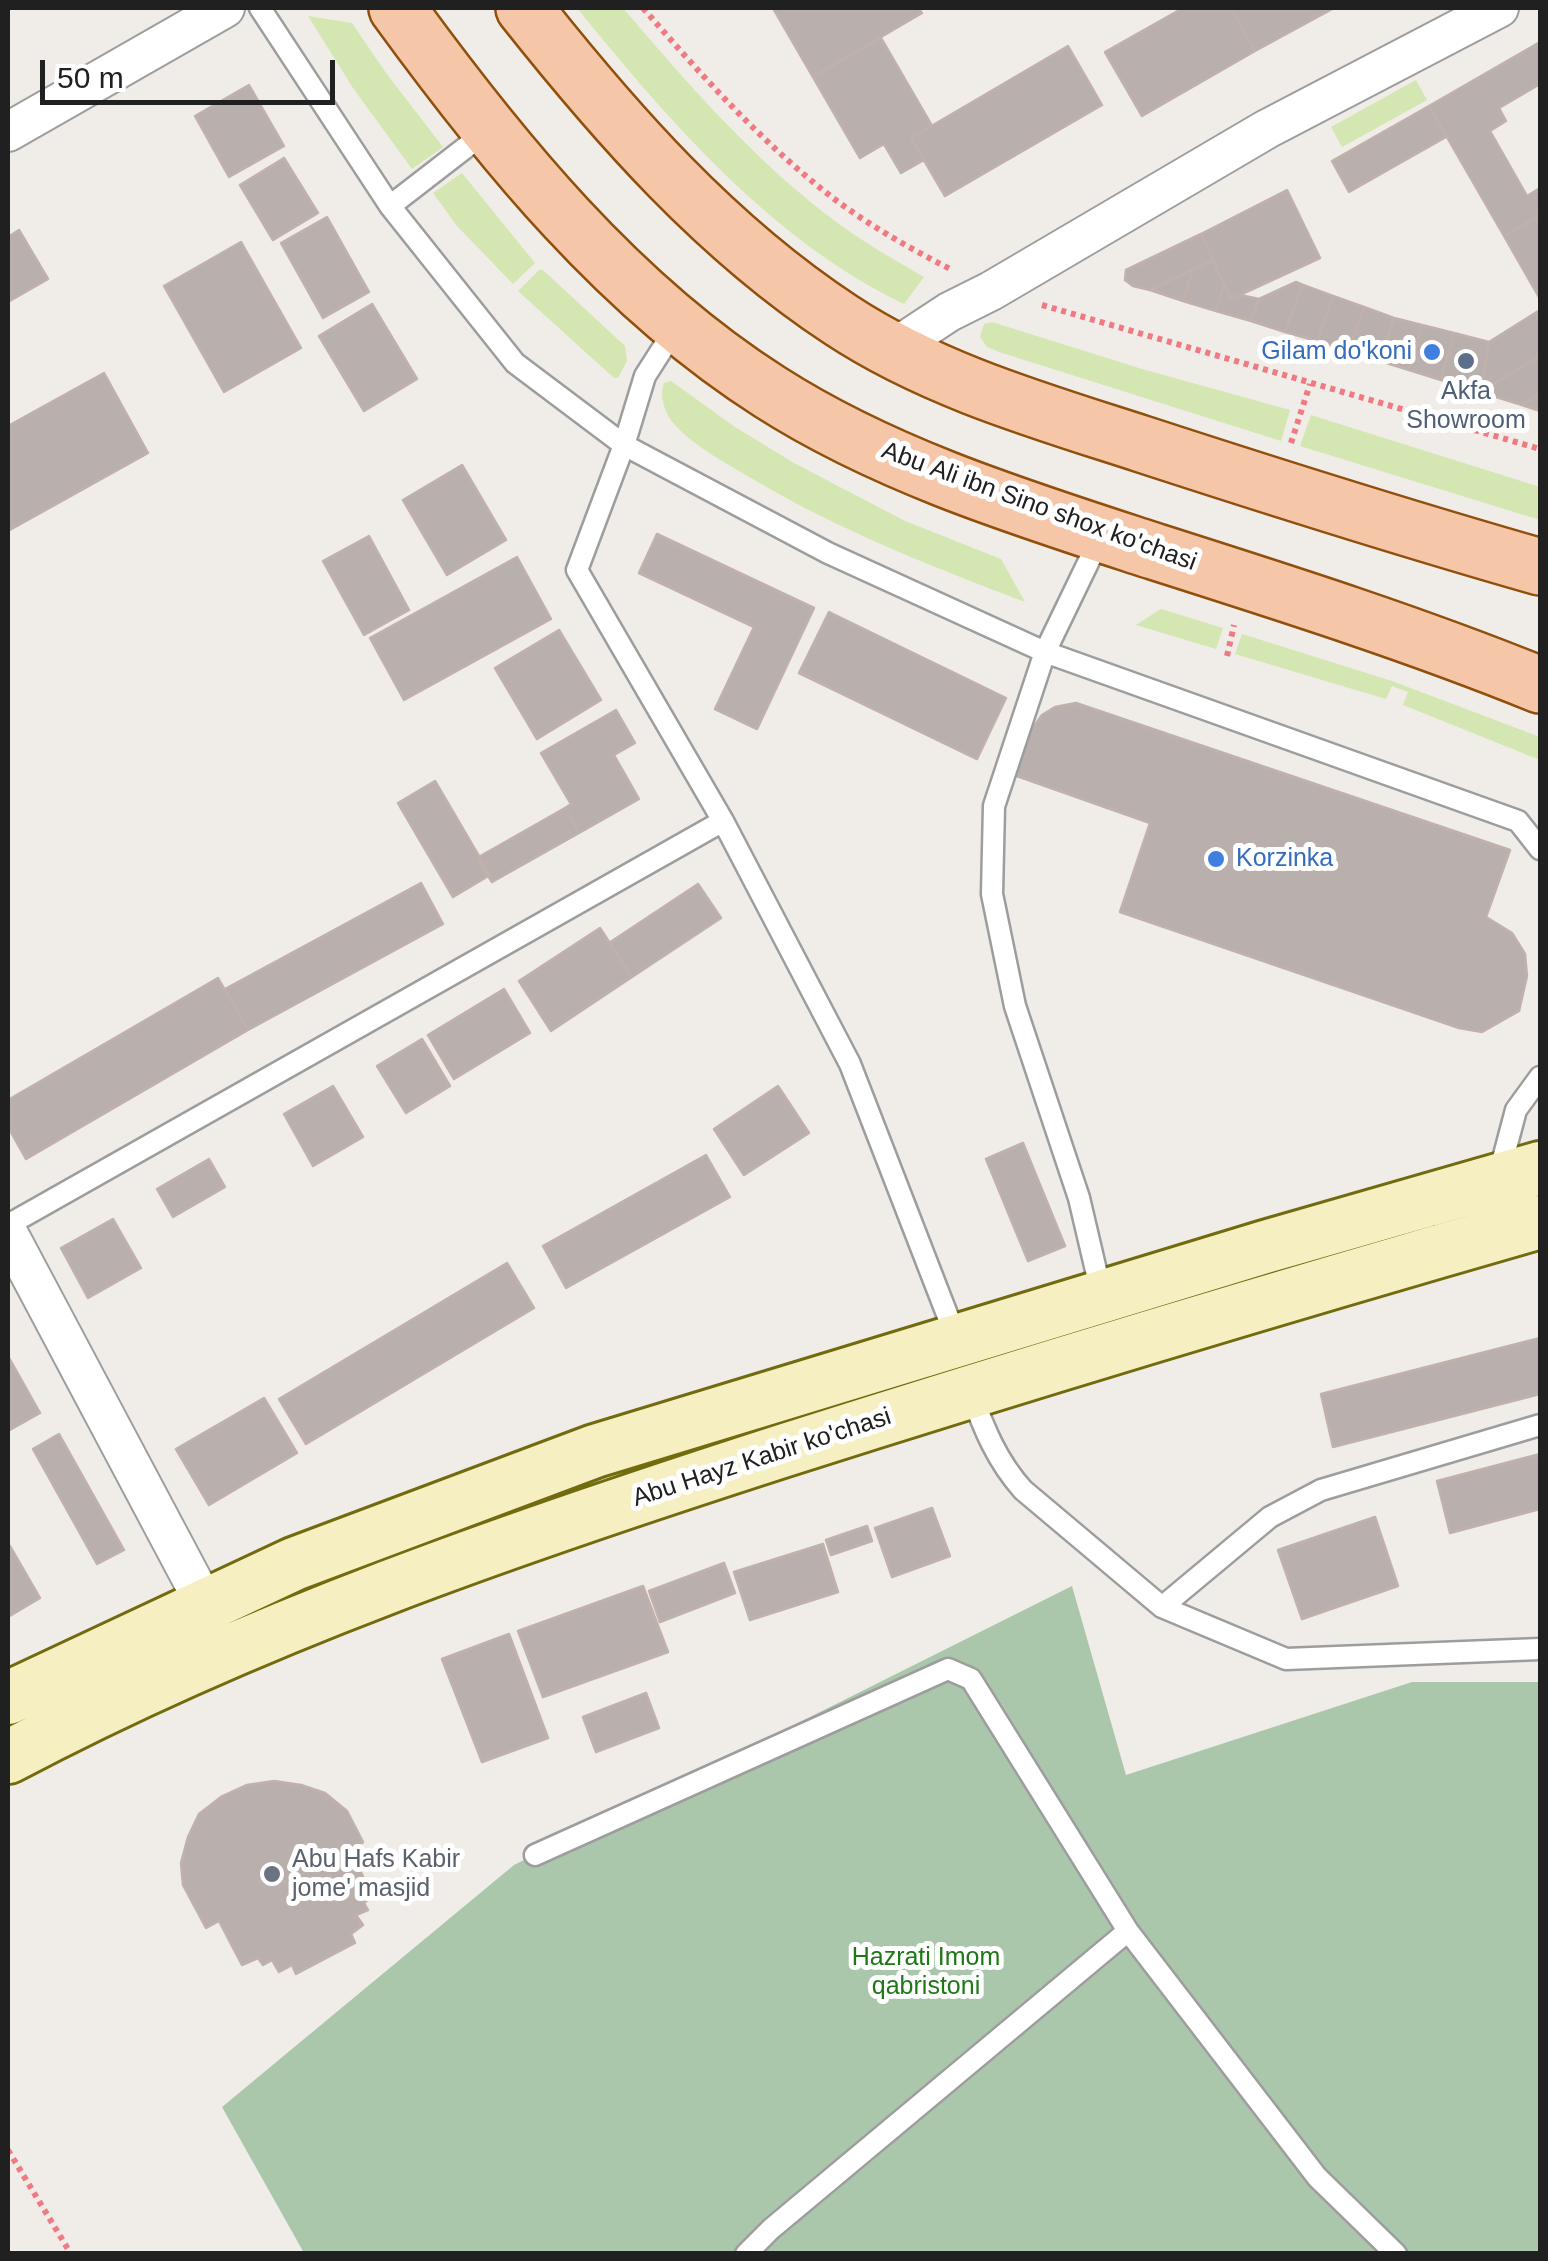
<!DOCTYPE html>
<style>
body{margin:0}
#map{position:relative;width:1548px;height:2261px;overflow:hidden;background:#f0ece8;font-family:Arial,sans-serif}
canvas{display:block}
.frame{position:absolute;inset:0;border:10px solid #202020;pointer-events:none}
.scale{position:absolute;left:40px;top:60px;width:295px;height:45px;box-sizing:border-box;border:5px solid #202020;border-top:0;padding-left:12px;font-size:30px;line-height:35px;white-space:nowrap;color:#202020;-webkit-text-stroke:8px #fff;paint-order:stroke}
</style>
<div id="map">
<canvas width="1548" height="2261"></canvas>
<div class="frame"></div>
<div class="scale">50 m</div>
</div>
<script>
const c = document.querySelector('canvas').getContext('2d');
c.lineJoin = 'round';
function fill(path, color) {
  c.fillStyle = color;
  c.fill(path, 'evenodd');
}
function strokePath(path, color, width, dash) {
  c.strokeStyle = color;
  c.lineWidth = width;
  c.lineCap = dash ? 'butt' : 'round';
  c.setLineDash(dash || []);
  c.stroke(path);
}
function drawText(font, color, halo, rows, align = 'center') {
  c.font = font + ' Arial,sans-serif';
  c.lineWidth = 10;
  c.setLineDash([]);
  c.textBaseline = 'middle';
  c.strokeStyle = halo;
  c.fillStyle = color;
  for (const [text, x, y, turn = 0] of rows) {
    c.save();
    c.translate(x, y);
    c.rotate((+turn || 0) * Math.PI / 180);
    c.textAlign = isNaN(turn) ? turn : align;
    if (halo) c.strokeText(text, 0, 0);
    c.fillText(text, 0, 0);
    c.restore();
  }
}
fill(new Path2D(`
 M577,8h46c65,76 134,156 216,216 27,20 56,36 85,53l-20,27c-133,-64 -235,-183 -327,-296z
 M308,16l44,7 34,50 57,74 -31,22 -59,-81z
 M1416,80l11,20 -85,47 -11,-20z
 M462,173l73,90 -22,21 -56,-58 -24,-33z
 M539,270h4l82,76 2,15 -9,17h-4l-96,-87z
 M992,322l150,47 148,41 -9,31 -282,-89 -12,-5 -7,-10 4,-13z
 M671,381l64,46 59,36 111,58 96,38 24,43c-94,-36 -187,-72 -274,-124 -25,-15 -56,-31 -76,-53 -10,-11 -16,-28 -11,-42z
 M1311,415l229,72v33l-240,-74z
 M1161,609l62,19 -7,21 -80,-24z
 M1242,634l150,47 148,56v23l-137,-55 5,-13 -16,-6 -6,13 -151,-45z`), '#d4e6b2');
fill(new Path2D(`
 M1072,1586l54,189 286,-93h128v571h-1236l-82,-146 292,-242z`), '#abc7ab');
const building = new Path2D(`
 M773,8h145l4,5 -109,64z
 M1183,8h48l24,43 -113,65 -37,-64z
 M1231,8h103l-79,43z
 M881,38l51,88 -21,12 13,22 -23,13 -17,-29 -24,14 -47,-81z
 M1540,42v42l-41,24 7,13 -16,10 37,65 13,-8v27l-36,21 -75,-130z
 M1068,46l34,59 -157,91 -34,-58z
 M249,85l35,61 -55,31 -34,-61z
 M1429,106l17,31 -97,55 -17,-31z
 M284,158l34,55 -45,27 -33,-55z
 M1287,190l33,68 -89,41 -30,-65z
 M1540,215v84l-36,-63z
 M327,217l42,75 -46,26 -42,-75z
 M19,230l29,49 -40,23v-65z
 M1201,234l12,26 -63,30 -17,-4 -8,-6 1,-10z
 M241,242l60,106 -77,44 -60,-106z
 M1213,260l11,25 -8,26 -33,-10 10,-32z
 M1193,269l-10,32 -33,-11z
 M1296,282l7,3 -18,47 -34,-11 8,-22z
 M1224,285l7,14 9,-4 19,4 -8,22 -35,-10z
 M1303,285l30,11 -16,45 -32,-9z
 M1333,296l31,11 -15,44 -32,-10z
 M372,304l45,75 -53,32 -45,-75z
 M1364,307l30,11 -14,43 -31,-10z
 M1540,310v46l-60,36 9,-50z
 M1394,318l28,7 -13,45 -29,-9z
 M1422,325l32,8 -13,47 -32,-10z
 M1454,333l35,9 -9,50 -39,-12z
 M1540,356v37l-18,12 -42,-13z
 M104,373l44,80 -140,78v-105z
 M1540,393v18l-18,-6z
 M462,465l44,75 -59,35 -44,-75z
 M657,534l157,74 -57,121 -42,-20 39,-82 -115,-54z
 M369,536l40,74 -45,25 -41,-74z
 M517,557l34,62 -147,81 -34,-62z
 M829,612l177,86 -29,61 -178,-86z
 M559,630l42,70 -64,39 -42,-71z
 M1076,703l434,147 -24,67 26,16 13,21 2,22 -8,35 -37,21 -23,-4 -339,-116 30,-89 -136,-48 12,-38 16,-22 13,-8z
 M616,710l19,33 -21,12 25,44 -60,34 -14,-25 6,-4 -30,-51z
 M435,781l55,94 -37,22 -55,-94z
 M565,808l14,25 -87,49 -15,-24z
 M421,883l22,41 -195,106 -23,-41z
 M698,884l23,34 -89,59 -23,-34z
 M600,928l32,49 -81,54 -32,-50z
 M218,978l30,52 -222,129 -18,-32v-27z
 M504,989l26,44 -76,46 -26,-44z
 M422,1039l28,47 -44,27 -29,-47z
 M333,1086l30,51 -50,29 -29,-52z
 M778,1086l31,47 -65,42 -30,-46z
 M1023,1143l42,103 -37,15 -42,-102z
 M706,1155l24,42 -164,91 -23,-42z
 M209,1159l16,28 -52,30 -16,-28z
 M113,1219l28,49 -53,30 -27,-50z
 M507,1263l27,45 -228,136 -27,-45z
 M1540,1338v56l-207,53 -12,-53z
 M8,1356l32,57 -32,18z
 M264,1398l33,55 -88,52 -33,-56z
 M59,1434l65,116 -27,14 -64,-115z
 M1540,1454v55l-90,24 -13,-52z
 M932,1508l18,48 -58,21 -17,-49z
 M1375,1517l23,69 -96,33 -24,-69z
 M867,1526l5,15 -41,14 -5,-15z
 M823,1544l15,48 -88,28 -16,-48z
 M10,1546l30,52 -32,19v-69z
 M724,1563l11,30 -75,29 -11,-31z
 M643,1586l25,66 -125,45 -25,-66z
 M509,1634l39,104 -66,24 -40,-103z
 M646,1693l13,35 -63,24 -13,-35z
 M274,1781l27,4 24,8 22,18 16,31 -11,11 20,43 -8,7 4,7 -12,5 7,10 -12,9 4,9 -59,31 -4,-9 -13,7 -7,-12 -9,5 -5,-7 -16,7 -23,-44 -13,7 -23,-43 -2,-22 7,-26 11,-23 22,-17 26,-12z`);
fill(building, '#b9b0ad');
strokePath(building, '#c1b1ab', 2.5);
const lane = new Path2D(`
 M260,8l130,198 125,157 109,82 204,108 217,99 473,169 22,28
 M390,206l97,-75
 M677,326l-32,50 -21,69 -47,125 146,251 127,243 107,276
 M1101,536l-56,116 -51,154 -2,88 23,112 64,192 23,98
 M1499,1174l17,-64 24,-33
 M8,1225l715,-404
 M971,1393c13,36 26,68 52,97l139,117 124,52 254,-10
 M1162,1607l108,-90 51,-27 219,-65
 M535,1855l413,-186 23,10 157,252
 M746,2254l25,-25 357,-298 189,246 79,77`);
const street = new Path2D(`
 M8,132l217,-124
 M888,346l20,-7 41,-27 42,-21 276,-162 232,-121
 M8,1233l197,371`);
const secondary = new Path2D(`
 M8,1698l286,-134 301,-113 670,-204 275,-79
 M8,1757c245,-130 510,-221 774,-306 251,-80 504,-156 758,-229`);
const primary = new Path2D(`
 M397,8c104,143 222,288 373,384 114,73 248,115 377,157 132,42 265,84 393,136
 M524,8c92,116 192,230 317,312 91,60 199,91 301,124 132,43 265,85 398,123`);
strokePath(lane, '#9d9d9d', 25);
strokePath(street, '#9d9d9d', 42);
strokePath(secondary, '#716b0e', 58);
strokePath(primary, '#914f0c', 60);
strokePath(new Path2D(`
 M643,8c58,67 119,135 190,190 37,28 78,51 119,72
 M1042,305l498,144
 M1291,443l19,-59
 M1227,656l7,-31
 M8,2150l63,104`), '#ef7a81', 6, [5, 5]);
strokePath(lane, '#fff', 20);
strokePath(street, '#fff', 38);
strokePath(secondary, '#f5efc1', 52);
strokePath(primary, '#f5c7a8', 55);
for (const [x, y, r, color] of [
 [1432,352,10,"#3f7fe0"],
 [1466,361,10,"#5c6f8a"],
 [1216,859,10,"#3f7fe0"],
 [272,1874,10,"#6b7280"]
]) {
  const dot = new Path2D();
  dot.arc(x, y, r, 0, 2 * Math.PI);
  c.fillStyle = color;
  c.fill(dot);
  strokePath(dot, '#fff', 4);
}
drawText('25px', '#366cbe', '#fff', [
 ["Gilam do'koni",1412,352],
 ["Korzinka",1236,859,"left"]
], 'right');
drawText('25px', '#4e5e75', '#fff', [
 ["Akfa",1466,392],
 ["Showroom",1466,421]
]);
drawText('25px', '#202020', '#fff', [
 ["Abu Ali ibn Sino shox ko'chasi",1039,507,20],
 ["Abu Hayz Kabir ko'chasi",762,1458,-18]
]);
drawText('25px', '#5b616d', '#fff', [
 ["Abu Hafs Kabir",292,1860],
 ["jome' masjid",292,1889]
], 'left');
drawText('25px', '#1d7815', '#fff', [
 ["Hazrati Imom",926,1958],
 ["qabristoni",926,1987]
]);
</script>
